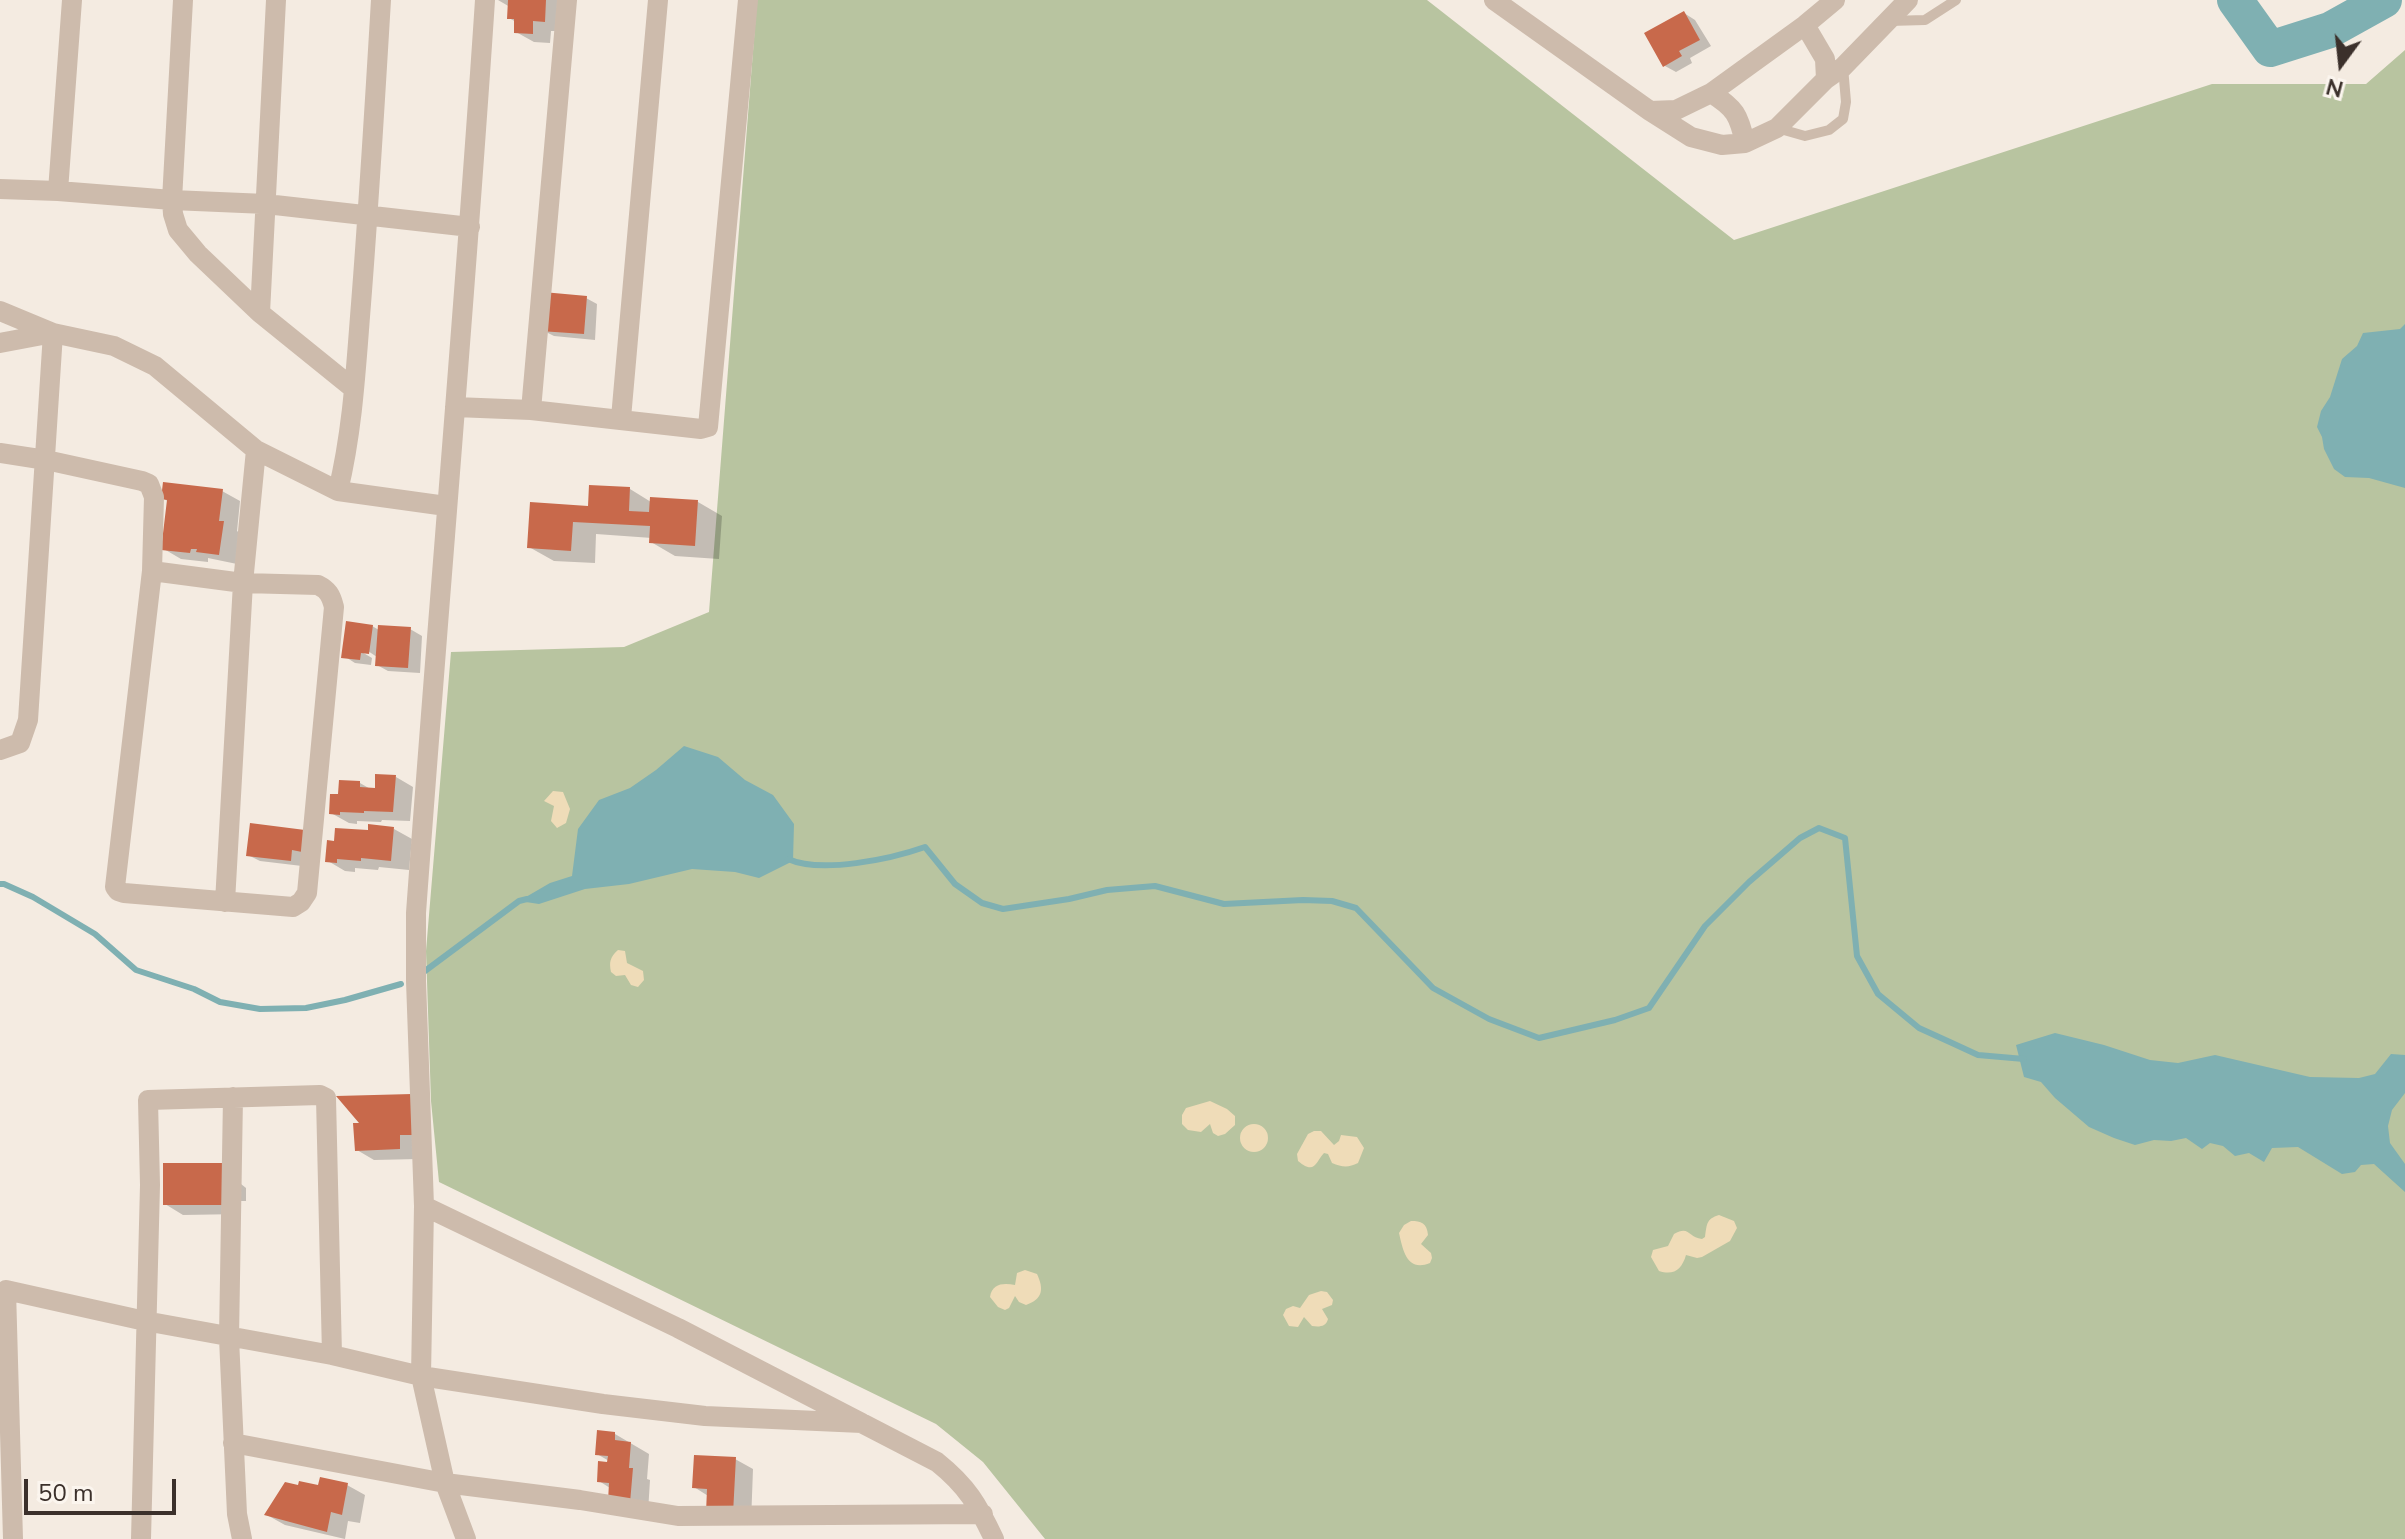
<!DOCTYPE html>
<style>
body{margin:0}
#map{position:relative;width:2405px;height:1539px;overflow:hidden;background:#f4ebe1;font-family:"Nunito Sans",sans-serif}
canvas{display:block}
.north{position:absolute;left:2301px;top:24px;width:80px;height:80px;-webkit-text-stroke:6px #fbf5ee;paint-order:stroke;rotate:195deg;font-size:22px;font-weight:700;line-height:32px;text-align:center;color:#3b302b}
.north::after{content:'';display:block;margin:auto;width:28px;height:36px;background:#3b302b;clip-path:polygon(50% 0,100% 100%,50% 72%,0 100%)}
.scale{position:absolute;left:24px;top:1479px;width:152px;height:36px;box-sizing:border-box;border:4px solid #3b302b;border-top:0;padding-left:10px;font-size:24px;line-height:28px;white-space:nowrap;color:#3b302b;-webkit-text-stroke:6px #fbf5ee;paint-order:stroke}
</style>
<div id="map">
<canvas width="2405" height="1539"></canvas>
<div class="north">N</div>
<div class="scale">50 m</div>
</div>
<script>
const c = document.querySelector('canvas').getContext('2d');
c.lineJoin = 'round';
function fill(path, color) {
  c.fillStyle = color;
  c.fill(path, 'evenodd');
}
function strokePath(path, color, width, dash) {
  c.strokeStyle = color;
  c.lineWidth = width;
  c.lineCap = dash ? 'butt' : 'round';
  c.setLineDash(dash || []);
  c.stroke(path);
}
fill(new Path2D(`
 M757,0h670l307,240 478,-156h154l39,-34v1489h-1360l-62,-77 -47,-38 -497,-242 -8,-81 -5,-150 25,-299 173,-5 85,-35z`), '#b8c4a0');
fill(new Path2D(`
 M553,791l10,1 7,17 -4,14 -9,5 -6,-7 3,-15 -10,-5z
 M618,950l7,1 2,12 16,8 1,9 -6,7 -7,-2 -6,-10 -9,1 -5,-4c-2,-10 -1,-15 7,-22z
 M1210,1101l17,8 8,7v9l-10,9 -7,2 -5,-3 -3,-9 -9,8 -13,-2 -6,-6v-9l4,-7z
 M1240 1138a14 14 0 1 1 28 0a14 14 0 1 1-28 0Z
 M1314,1131h7l13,14 5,-4 2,-6 16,2 7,11 -6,15c-10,5 -16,4 -26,0l-4,-9 -4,-1c-9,10 -9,22 -26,8l-1,-7 11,-20z
 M1719,1215l15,6 3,7 -7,13 -28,16 -5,1 -11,-3c-4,14 -12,21 -27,16l-8,-14 2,-7 15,-4 6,-12c16,-9 14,4 28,5l3,-2c2,-13 1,-18 14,-22z
 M1411,1221c10,0 16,2 17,14l-7,9 10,9 1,5 -2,5c-23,9 -27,-12 -31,-30l5,-8z
 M1025,1270l12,4c7,15 6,25 -11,31l-7,-3 -4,-6 -6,12 -4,2 -7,-3 -8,-10c2,-14 14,-14 25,-12l2,-12z
 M1321,1291l6,1 6,8 -1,5 -10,4 6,10c-2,8 -9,8 -16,7l-8,-9 -6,10 -9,-1 -6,-11 3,-6 7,-3 7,2 9,-13z`), '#efdcb8');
fill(new Path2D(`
 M2405,324v164l-36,-10 -24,-1 -11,-8 -10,-20 -2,-12 -5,-10 4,-16 9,-14 12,-38 15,-13 6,-13 37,-4z
 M684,746l34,11 27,23 28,15 21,29 -1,37 -34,17 -24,-6 -43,-3 -63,15 -44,5 -46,15 -20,-3 31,-18 22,-7 6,-47 21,-29 31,-12 26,-18z
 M2055,1033l49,12 46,15 28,3 37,-8 95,22 49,1 16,-4 16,-20 14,1v38l-13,17 -4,16 2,17 15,21v28l-31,-28 -13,1 -6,7 -13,2 -44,-27 -26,1 -8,14 -15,-9 -14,3 -12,-10 -13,-3 -8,6 -16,-11 -15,3 -17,-1 -19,5 -21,-7 -25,-11 -34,-29 -14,-16 -17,-5 -8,-32z`), '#7fb0b2');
fill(new Path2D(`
 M498,0h66l-1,31h-12l-1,12 -16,-1 -18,-10v-10l-7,-4 1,-11z
 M1684,13l11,7 16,26 -21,12 2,5 -16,9 -11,-6z
 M586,298l11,6 -2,36 -41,-4 -12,-6z
 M630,489l21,13h47l24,14 -3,43 -44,-3 -24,-14 1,-4 -56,-4 -1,29 -41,-2 -25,-14 61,-39z
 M222,491l18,10 -3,30 4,3 -4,30 -29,-6v4l-27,-3 -17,-10 5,-47 -6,-4z
 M372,626l7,4 31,-1 12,7 -2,37 -32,-2 -11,-6v-8l-15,-10 -2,4 12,7 -1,7 -16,-2 -11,-7z
 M396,777l17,10 -3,34 -28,-1 -1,2 -24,-1v3l-8,-1 -18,-10 9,-17 20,-13 12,7z
 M394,829l18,10 -3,31 -30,-3 -1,3 -23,-2v4l-10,-1 -17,-10z
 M304,832l-2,34 -42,-5 -12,-6z
 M412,1096l6,63 -44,1 -17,-10z
 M241,1184l5,4v13h-6l1,13 -58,1 -18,-11z
 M615,1434l34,20 -2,25 3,1 -2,32 -49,-31 17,-16 -19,-11z
 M735,1459l18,10 -2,54 -57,-36z
 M347,1485l18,10 -5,28 -12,-2 -3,18 -60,-14 -18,-10 53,-28z`), '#0003');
strokePath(new Path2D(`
 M788,859c33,15 103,0 137,-12l30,37 27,19 21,6 66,-10 38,-9 48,-4 69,18 79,-4 29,1 24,7 77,80 56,31 50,19 76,-18 34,-12 56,-82 44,-44 51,-44 19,-10 26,10 12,118 21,38 41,34 33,15 26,12 46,4
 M0,884h4l29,13 62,37 41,36 58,19 26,13 40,7 46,-1 39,-8 56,-16
 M425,971l94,-70 8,-2`), '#7fb0b2', 6);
strokePath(new Path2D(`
 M2235,0l35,49 60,-19 54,-30`), '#7fb0b2', 36);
fill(new Path2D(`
 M508,0h38l-1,22 -12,-1v13l-19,-1v-14h-7z
 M1684,11l16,29 -21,11 3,5 -19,11 -19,-34z
 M543,292l44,4 -3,38 -44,-3z
 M163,482l60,7 -4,32h5l-5,34 -23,-3 1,-3h-6l-1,4 -29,-3 6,-50 -6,-1z
 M589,485l41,2 -1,24 20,1 1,-15 48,3 -3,46 -46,-3 1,-17 -77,-4 -2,29 -44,-3 3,-46 58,4z
 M346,621l27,4 -4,29 -8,-1 -1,7 -19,-2z
 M378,625l33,2 -3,41 -33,-2z
 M375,774l21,1 -3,37 -29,-1v2l-24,-1v3l-11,-1 1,-20h8l1,-14 21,1v6l15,1z
 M250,823l55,7 -3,22 -10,-2 -1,11 -45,-5z
 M368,824l26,3 -3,34 -30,-3v3l-24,-2v4l-12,-1 2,-22 7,1 1,-13 33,2z
 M412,1094l2,41h-14v14l-45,2 -2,-28h6l-23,-27z
 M163,1163h60v42h-60z
 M597,1430l18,2v8l16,2 -2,26h4l-3,35 -22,-2 1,-18 -12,-1 1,-21 9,1 1,-6 -13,-1z
 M694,1455l42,2 -3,57 -27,-1 1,-24 -15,-1z
 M320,1477l28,6 -6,32 -11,-3 -4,20 -63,-17 21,-33 13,3 1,-4 19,4z`), '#c8694b');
strokePath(new Path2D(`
 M1889,21l36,-1 31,-20
 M1777,128l28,8 24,-6 14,-11 3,-17 -3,-35`), '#cdbbac', 10);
strokePath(new Path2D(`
 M183,0l-11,200 1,14 5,16 20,24 62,59 94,76
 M1494,0l156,111 41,26 31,8 23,-2 32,-15 49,-49 17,-12 65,-67
 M1805,25l20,34 1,20
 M1711,93c24,15 28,22 34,50
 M1650,111l26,-1 35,-17 94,-68 30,-25
 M0,189l58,2 114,9 94,4 204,23
 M58,191l14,-191
 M0,311l53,22 61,13 41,20 101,84 82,41 108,15
 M260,313l16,-313
 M0,343l53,-10
 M455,407l76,3 170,19 7,-2 40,-427
 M531,410l36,-410
 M621,418l37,-418
 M0,453l46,7 96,21 7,3 5,13 -2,74 -37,316 3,4 6,2 169,14 8,-5 6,-9 27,-286c-3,-12 -6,-17 -16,-22l-75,-2 -91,-12
 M338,491c15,-62 18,-125 23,-187 8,-102 14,-203 20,-304
 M0,750l20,-7 8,-23 25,-387
 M225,902l18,-319 13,-133
 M233,1097l-4,241 8,176 5,25
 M424,1206l254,122 259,134c30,24 41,43 57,77
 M233,1443l212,40 135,17 98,16 305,-2
 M13,1539l-7,-249 139,31 187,34 89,21 182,28 102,12 157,7
 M141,1539l9,-354 -2,-85 172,-5 6,3 6,257
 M466,1539l-21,-56 -24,-107 3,-170 -8,-225v-68c22,-304 49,-608 69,-913`), '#cdbbac', 20);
</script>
